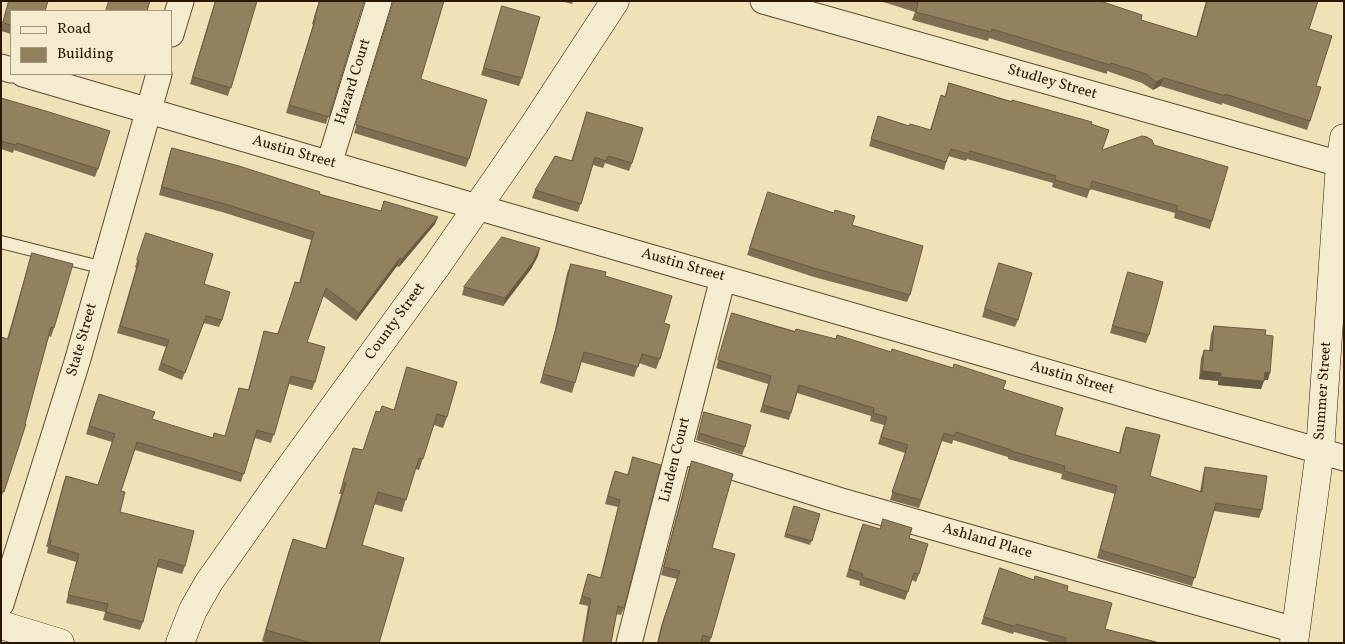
<!DOCTYPE html>
<style>
body{margin:0}
#map{position:relative;width:1345px;height:644px;overflow:hidden;background:#f0e2b7;font-family:Vollkorn,serif}
canvas{display:block}
.frame{position:absolute;inset:0;border:2px solid #2c1800;pointer-events:none}
.legend{position:absolute;left:10px;top:10px;width:162px;height:65px;box-sizing:border-box;background:#f5ecd0;border:1px solid #a5977d;margin:0;padding:6px 9px;list-style:none;font-size:15px;color:#2c1800}
.legend li{display:flex;align-items:center;gap:10px;height:25px}
.legend b{width:25px;border:1px solid #a5977d}
</style>
<div id="map">
<canvas width="1345" height="644"></canvas>
<div class="frame"></div>
<ul class="legend">
<li><b style="height:6px;background:#f5ecd0"></b>Road</li>
<li><b style="height:14px;background:#92815f"></b>Building</li>
</ul>
</div>
<script>
const c = document.querySelector('canvas').getContext('2d');
c.lineJoin = 'round';
function strokePath(path, color, width, dash) {
  c.strokeStyle = color;
  c.lineWidth = width;
  c.lineCap = dash ? 'butt' : 'round';
  c.setLineDash(dash || []);
  c.stroke(path);
}
function fill(path, color) {
  c.fillStyle = color;
  c.fill(path, 'evenodd');
}
function drawText(font, color, halo, rows, align = 'center') {
  c.font = font + ' Vollkorn,serif';
  c.lineWidth = 5;
  c.setLineDash([]);
  c.textBaseline = 'middle';
  c.strokeStyle = halo;
  c.fillStyle = color;
  for (const [text, x, y, turn = 0] of rows) {
    c.save();
    c.translate(x, y);
    c.rotate((+turn || 0) * Math.PI / 180);
    c.textAlign = isNaN(turn) ? turn : align;
    if (halo) c.strokeText(text, 0, 0);
    c.fillText(text, 0, 0);
    c.restore();
  }
}
const lane = new Path2D(`
 M1,242l103,26`);
const street = new Path2D(`
 M763,1l577,163
 M171,34l10,-33
 M1,67l10,3
 M23,74l454,133 867,251
 M329,164l50,-163
 M679,450l159,50 457,130
 M1,604l76,-242 82,-288
 M629,643l94,-365`);
const secondary = new Path2D(`
 M1,625l59,18
 M180,643l13,-33 16,-28 74,-105 155,-213 96,-139 81,-124
 M1294,643l26,-192 20,-287 4,-26`);
strokePath(lane, '#5d4a2e', 14);
strokePath(street, '#5d4a2e', 27);
strokePath(secondary, '#2c1800', 29);
strokePath(lane, '#f5ecd0', 12);
strokePath(street, '#f5ecd0', 25);
strokePath(secondary, '#f5ecd0', 28);
fill(new Path2D(`
 M9,1h39l-37,10v23l-10,-3v-3z
 M215,1h42l-29,95 -38,-12z
 M319,1h45l-38,123 -40,-11 27,-88 -1,-1z
 M393,1h51l-23,77 48,81 -3,8 -112,-34 39,-128z
 M561,1h12l-1,3z
 M880,1h220l41,19 55,17 10,-36h112l-9,28 7,57 -6,35 -3,9 -85,-27v2l-62,-19 -7,4 -11,-7 -35,-12v3l-118,-36 -1,3 -76,-21 3,-8z
 M502,6l20,72 -3,8 -38,-11z
 M949,83l142,41 11,26 52,-5 58,76 -2,8 -36,-11 1,-5 -85,-24 -3,9 -35,-11 1,-4 -86,-24 -1,2 -18,-5 -4,14 -75,-24 9,-30 31,10 21,4 11,-35 4,1z
 M1,98l97,71 -3,8 -81,-27 -1,3 -12,-4z
 M587,112l45,51 -3,8 -24,-8 -2,5 -10,-3 -15,47 -46,-14 3,-8 36,-29z
 M172,148l147,46 62,17 3,-10 51,23 -36,43 -2,-1 -41,55 -33,-25 -16,46 8,40 -3,8 -23,-6 -18,59 -16,-5 -14,44 -106,-32 -14,41 -1,21 65,54 -3,8 -25,-7 -14,55 -3,8 -37,-10 2,-8 -39,-9 10,-41 -29,-9 1,-6h-2l17,-63 3,-8 32,9 14,-43 -26,-8 10,-32 116,36 13,-2 14,-48 9,2 14,-51 2,-8 13,3 22,-51 12,-43 -89,-28 -63,-17 10,-39z
 M765,200l87,25 58,70 -3,7 -93,-25 -67,-22z
 M146,233l58,51 18,36 -3,7 -15,-4 -22,57 -24,-10 8,-23 -49,-14 19,-65 -1,-1z
 M32,253l22,75 -3,9 -2,-1 -48,163v-162l6,2 22,-77z
 M538,256l-7,13 -28,37 -41,-11 2,-8z
 M999,263l19,57 -3,7 -33,-10z
 M571,264l34,12 59,47 -4,36 -4,10 -17,-6 -5,14 -53,-15 -9,31 -32,-10 14,-49 13,-61z
 M1128,272l21,63 -3,8 -36,-10z
 M732,313l63,18 208,58 52,46 64,18 4,-18 3,-8 24,49 50,16 3,-18 2,-7 57,43 -3,8 -45,-7 -22,75 -95,-28 18,-64 -54,-15 1,-5 -54,-15v-2l-55,-17 -1,4 -10,-3 -23,67 -29,-8 15,-47 -27,-9 6,-19 -14,-4 1,-5 -74,-23 -8,27 -29,-8 8,-28 -52,-16z
 M1214,326l51,9 3,45h-4l-3,9 -43,-4v-4l-19,-2 2,-21 3,-8 5,1 2,-17z
 M407,367l40,50 -4,11 -9,-3 -15,45 -4,-1 -13,43 -28,-8 -12,41 17,98h-111l-6,-2 27,-91 4,-11 32,10 16,-55h-2l14,-46 10,2 17,-38 14,-2z
 M704,412l41,35 -3,8 -46,-15z
 M633,457l-9,151 -3,7 -5,-1 -5,29h-29l6,-37 -9,-2 9,-30 12,4 18,-71 -13,-3 7,-25 3,-8 12,4z
 M692,461l20,87 -1,90 -2,5h-52l4,-17 16,-47 -16,-4 28,-107z
 M794,506l26,8 -10,31 -26,-8z
 M860,531l49,7 10,36 -3,8 -4,-2 -7,20 -46,-15 1,-4 -14,-4z
 M1000,568l67,23 38,38 55,14h-106l-40,-11 -1,2 -32,-10z`), '#7e6f52');
fill(new Path2D(`
 M1164,78l-4,8 -7,4 3,-8z
 M438,217l-3,7 -36,43 3,-8z
 M540,248l-2,8 -7,13 -28,37 2,-8z
 M400,258l-3,8 -41,55 3,-8z
 M1202,371l19,2 -3,8 -19,-2z
 M1265,372l5,1 -2,7h-6z
 M1221,377l43,4 -3,8 -43,-4z`), '#665a42');
const building = new Path2D(`
 M9,1h39l-3,10h-34v14l-8,-2z
 M109,1h41l-3,10h-41z
 M216,1h41l-26,87 -38,-11z
 M320,1h44l-35,116 -40,-12 27,-88h-1z
 M394,1h50l-23,77v1l66,21 -18,59 -113,-34z
 M912,1h188l42,14 -1,5 56,17 10,-36h111l-9,28 23,7 -16,50 5,1 -11,34 -85,-27v2l-61,-18 -8,4 -10,-8 -35,-11 -1,2 -118,-36 -1,3 -75,-20 2,-9z
 M502,6l38,11 -18,61 -38,-10z
 M949,83l63,19v-2l80,22 -1,2 18,6 -7,20 40,-14 5,1 5,3 2,5 74,22 -16,54 -36,-11 2,-4 -86,-25 -2,9 -35,-10 1,-4 -86,-25 -1,3 -18,-5 -5,13 -75,-23 7,-23 31,10 1,-2 21,6 10,-35 4,2z
 M1,98l48,14 61,19 -12,38 -81,-26 -1,2 -15,-4z
 M587,112l56,16 -11,35 -24,-7 -2,5 -11,-4 -14,47 -46,-14 20,-34 17,5z
 M172,148l67,18 81,26 -1,2 62,17 3,-10 54,16 -36,42 -2,-1 -41,55 -33,-25 -19,54 18,5 -10,35 -24,-6 -17,59 -17,-5 -13,44 -107,-32 -16,49 4,1 -5,20 74,19 -9,35 -26,-7 -16,63 -37,-10 2,-8 -40,-9 11,-41 -29,-9 1,-6h-2l17,-63 32,9 17,-51 -26,-8 10,-32 56,18 -3,7 61,19 1,-5 11,3 14,-48 10,2 15,-59 14,3 17,-52 5,1 14,-51 -89,-28 -63,-17z
 M768,192l66,21 1,-3 20,6 -3,9 71,21 -13,49 -93,-26 -67,-21z
 M146,233l67,21 -9,30 26,8 -8,28 -16,-4 -21,57 -24,-10 8,-23 -49,-14 19,-65 -2,-1z
 M502,237l38,11 -7,14 -28,36 -41,-11z
 M32,253l41,11 -19,64 -3,-1 -26,97h1l-22,68 -3,-1v-154l7,2z
 M999,263l33,10 -14,47 -33,-11z
 M571,264l35,8 -1,4 67,20 -8,27 6,2 -10,34 -18,-5 -4,13 -54,-15 -9,31 -32,-9 14,-49z
 M1128,272l35,10 -14,53 -36,-9z
 M732,313l63,19 1,-3 40,10 1,-4 54,17 1,-3 61,19 1,-4 52,17 -3,8 60,19 -8,27 65,18 6,-26 34,8 -10,41 52,16 3,-25 62,9 -5,34 -46,-7 -21,75 -95,-28 17,-64 -53,-15 1,-5 -54,-15v-1l-55,-18 -2,4 -10,-3 -23,67 -29,-8 16,-47 -27,-8 6,-20 -14,-4 1,-5 -75,-23 -8,28 -28,-8 8,-29 -53,-16z
 M1214,326l52,4 -1,5 8,1 -3,37 -5,-1 -1,9 -43,-4v-4l-19,-2 2,-21 8,1z
 M407,367l50,15 -10,35 -10,-3 -14,45 -4,-1 -13,42 -28,-8 -16,53 42,13 -25,85h-68l-45,-13 27,-91 33,10 20,-66 -3,-1 10,-34 10,2 13,-39 4,1 2,-6 12,4z
 M704,412l47,13 -6,22 -46,-14z
 M633,457l28,8 -37,143 -6,-2 -7,37h-28l8,-44 -9,-3 6,-22 13,4 19,-78 -12,-4 7,-25 13,4z
 M692,461l41,13 -21,74 23,6 -24,84 -8,-3 -2,8h-43l6,-24 16,-48 -16,-4z
 M794,506l26,8 -8,27 -26,-7z
 M883,519l29,9 -3,10 19,6 -9,30 -5,-1 -6,19 -46,-15 1,-3 -14,-5 14,-45 17,5z
 M1000,568l34,12 1,-4 33,10 -1,5 45,12 -7,26 55,14h-95l1,-5 -50,-14v3l-32,-10z`);
fill(building, '#92815f');
strokePath(building, '#665a42', 1);
drawText('15px', '#2c1800', '#f5ecd0', [
 ["Hazard Court",354,82,-73],
 ["Studley Street",1052,83,16],
 ["Austin Street",294,153,16],
 ["Austin Street",683,266,16],
 ["County Street",396,322,-54],
 ["State Street",83,340,-74],
 ["Austin Street",1072,379,16],
 ["Summer Street",1324,391,-86],
 ["Linden Court",676,460,-76],
 ["Ashland Place",987,542,16]
]);
</script>
